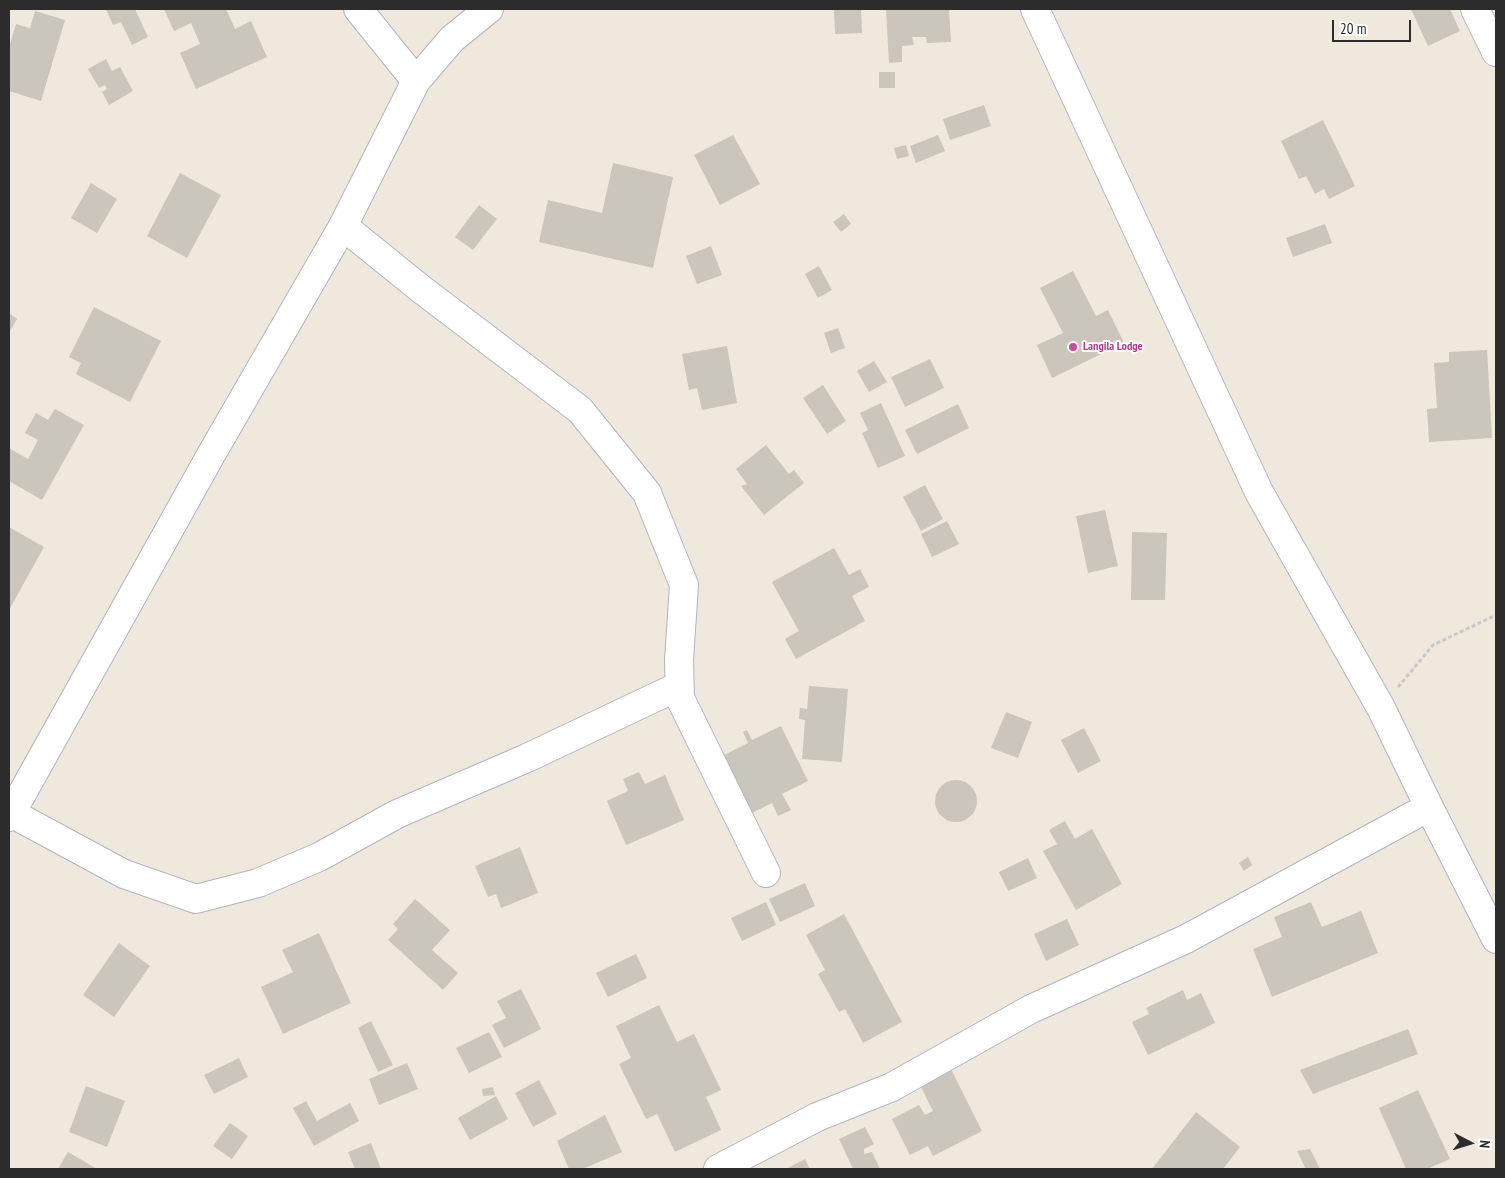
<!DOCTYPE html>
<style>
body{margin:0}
#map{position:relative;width:1505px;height:1178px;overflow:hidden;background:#efe8dd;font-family:"PT Sans Narrow",sans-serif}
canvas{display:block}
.frame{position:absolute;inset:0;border:10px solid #2c2c2c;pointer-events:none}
.north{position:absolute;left:1445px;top:1118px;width:50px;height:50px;-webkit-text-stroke:4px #fff;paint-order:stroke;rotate:95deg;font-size:14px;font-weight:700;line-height:20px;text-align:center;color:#2c2c2c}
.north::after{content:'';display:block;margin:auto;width:18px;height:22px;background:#2c2c2c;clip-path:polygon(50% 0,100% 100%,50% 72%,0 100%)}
.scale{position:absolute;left:1332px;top:20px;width:79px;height:22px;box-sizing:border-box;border:2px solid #2c2c2c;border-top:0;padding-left:6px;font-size:15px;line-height:18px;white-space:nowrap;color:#2c2c2c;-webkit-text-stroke:4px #fff;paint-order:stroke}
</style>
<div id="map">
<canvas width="1505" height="1178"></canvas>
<div class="frame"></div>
<div class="north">N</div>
<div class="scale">20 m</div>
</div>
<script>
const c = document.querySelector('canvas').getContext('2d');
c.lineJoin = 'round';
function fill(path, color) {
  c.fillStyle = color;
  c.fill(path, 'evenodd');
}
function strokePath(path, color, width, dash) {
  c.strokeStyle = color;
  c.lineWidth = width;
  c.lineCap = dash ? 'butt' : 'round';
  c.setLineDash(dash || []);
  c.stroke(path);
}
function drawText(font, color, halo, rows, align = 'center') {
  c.font = font + ' "PT Sans Narrow",sans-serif';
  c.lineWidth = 4;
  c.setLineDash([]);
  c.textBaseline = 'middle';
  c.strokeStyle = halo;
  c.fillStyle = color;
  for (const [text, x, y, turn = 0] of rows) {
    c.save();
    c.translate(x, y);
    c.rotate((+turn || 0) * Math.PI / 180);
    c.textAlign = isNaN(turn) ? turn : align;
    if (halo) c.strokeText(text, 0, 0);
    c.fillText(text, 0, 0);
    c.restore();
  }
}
fill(new Path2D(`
 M106,9h29l13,28 -16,8 -11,-23 -8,3z
 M164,9h62l9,20 16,-8 16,36 -71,32 -16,-36 20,-9 -9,-21 -17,8z
 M834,9h27l1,24 -27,1z
 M886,9h63l2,33 -24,1 -1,-6h-14l2,8 -12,1v16l-13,1z
 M1411,9h39l10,22 -32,15z
 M35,11l30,9 -24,81 -32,-10v-44l7,-23 14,4z
 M106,59l6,12 8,-4 13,24 -24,14 -7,-13 5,-3 -2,-4 -6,3 -11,-19z
 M879,72h16v16h-16z
 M984,105l7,21 -41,14 -7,-21z
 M1323,120l32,66 -26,13 -5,-10 -9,5 -9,-18 -7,3 -18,-38z
 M733,135l27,49 -40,21 -26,-50z
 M938,135l7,16 -29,12 -6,-17z
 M906,145l3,11 -12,3 -3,-11z
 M613,163l60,14 -20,91 -114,-26 9,-42 54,13z
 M180,173l41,22 -34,63 -40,-22z
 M91,183l26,16 -20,34 -26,-15z
 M479,205l18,14 -24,31 -18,-13z
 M844,214l7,10 -10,8 -8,-10z
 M1325,224l7,19 -39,14 -7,-19z
 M711,246l11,29 -25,9 -11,-28z
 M819,266l13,24 -14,8 -13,-24z
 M1073,271l23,45 12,-6 16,33 -72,35 -15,-33 26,-12 -23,-45z
 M94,307l67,34 -31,61 -54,-28 5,-11 -12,-6z
 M9,313l8,6 -8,14z
 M838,328l7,20 -14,5 -7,-20z
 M727,346l10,57 -35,7 -5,-22 -8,2 -7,-36z
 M1487,350l5,88 -63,4 -2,-33 10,-1 -3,-45 15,-1v-10z
 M930,359l14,29 -39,19 -14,-30z
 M874,361l13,21 -18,10 -12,-21z
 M823,385l23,36 -19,13 -24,-36z
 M881,403l24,53 -27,12 -16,-35 6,-3 -8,-17z
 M958,404l11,24 -52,26 -12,-24z
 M55,409l29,16 -42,75 -33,-19v-33l19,11 10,-19 -13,-7 11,-20 12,7z
 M766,445l23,29 5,-4 10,13 -40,32 -23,-29 6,-2 -11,-15z
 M925,485l18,34 -22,12 -18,-34z
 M1105,510l13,56 -30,7 -12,-57z
 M947,521l12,23 -27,13 -11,-23z
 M9,527l35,20 -35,63z
 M1132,532l35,1 -2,67h-34z
 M834,548l15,27 11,-6 9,18 -17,9 13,25 -69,38 -11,-20 14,-8 -27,-49z
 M809,686l39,3 -6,73 -40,-3 3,-39 -6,-1 1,-11 7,1z
 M1006,712l26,10 -14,36 -27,-10z
 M781,726l27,55 -26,13 9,16 -13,6 -6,-13 -22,11 -28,-58 26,-13 -5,-11 4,-2 5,10z
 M1084,728l17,33 -23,12 -17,-33z
 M639,772l6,12 20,-9 19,45 -58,25 -19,-44 21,-10 -5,-12z
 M935 801a21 21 0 1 1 42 0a21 21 0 1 1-42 0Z
 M1065,821l10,18 17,-10 30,55 -46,26 -33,-59 14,-7 -8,-14z
 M520,847l18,46 -37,15 -5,-14 -8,3 -13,-31z
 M1248,857l4,8 -8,6 -5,-8z
 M1028,858l9,20 -29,13 -9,-19z
 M805,883l10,23 -35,16 -11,-23z
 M415,899l35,31 -18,20 26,23 -15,17 -55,-50 10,-11 -5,-5z
 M766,902l10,23 -34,16 -11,-23z
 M1311,902l11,25 39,-16 17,42 -106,44 -19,-48 29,-12 -8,-20z
 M844,914l58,108 -39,21 -18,-34 -6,3 -21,-38 7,-4 -19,-35z
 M1067,919l12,26 -33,16 -12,-27z
 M319,933l32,70 -68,31 -22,-47 32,-15 -11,-22z
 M119,943l31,23 -36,51 -31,-22z
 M636,954l11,24 -39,19 -12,-24z
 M521,989l20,40 -37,19 -12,-23 14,-7 -9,-17z
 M1183,990l4,10 14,-7 14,30 -67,32 -16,-33 17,-8 -3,-6z
 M659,1005l18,37 17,-8 27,56 -15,7 15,33 -46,22 -18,-38 -11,5 -27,-55 12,-6 -15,-32z
 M371,1021l22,44 -15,7 -20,-44z
 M1408,1029l10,25 -105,40 -13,-24z
 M489,1032l13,25 -33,16 -13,-25z
 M239,1058l9,19 -34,17 -10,-19z
 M407,1063l11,26 -39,16 -10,-26z
 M950,1067l32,64 -49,25 -5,-10 -18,9 -18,-36 27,-14 6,10 8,-4 -14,-28z
 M539,1080l18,34 -24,13 -18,-34z
 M86,1086l39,15 -18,46 -38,-15z
 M493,1087l2,8 -12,1 -1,-7z
 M1418,1090l32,69 -23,10h-21l-27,-61z
 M496,1096l12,23 -38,21 -12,-22z
 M306,1101l11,20 33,-18 9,18 -45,25 -21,-38z
 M1196,1112l44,35 -17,22h-71z
 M605,1115l17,37 -39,17h-14l-12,-28z
 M230,1123l18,13 -16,23 -19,-13z
 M865,1127l9,17 -10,5v5l8,-2 8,17h-27l-14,-30z
 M371,1143l10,26h-26l-7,-17z
 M1310,1149l10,20h-14l-9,-18z
 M68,1152l29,17h-39z
 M805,1159l5,10h-24z`), '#cac6bc');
const street = new Path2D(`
 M358,9l58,72
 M1035,9l224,483 122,216 48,99 67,132
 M1475,9l21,43
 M343,226l78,63 159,121 67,83 37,92 -5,75 1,38 86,175
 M11,813l113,61 72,25 62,-16 61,-26 78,-43 130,-56 152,-72
 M718,1169l99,-52 75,-30 139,-78 155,-70 243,-132`);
const secondary = new Path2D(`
 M9,817l203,-364 131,-227 73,-145 36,-42 37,-30`);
strokePath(street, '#b1b4c1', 30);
strokePath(secondary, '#b1b4c1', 30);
strokePath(new Path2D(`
 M1398,687l35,-42 63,-30`), '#c8c8c8', 3, [4, 2.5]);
strokePath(street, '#fff', 28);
strokePath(secondary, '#fff', 28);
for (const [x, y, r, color] of [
 [1073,347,5,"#d1479c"]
]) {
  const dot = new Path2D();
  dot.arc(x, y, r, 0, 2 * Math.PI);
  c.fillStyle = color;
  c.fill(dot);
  strokePath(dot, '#fff', 2);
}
drawText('bold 12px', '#b23c85', '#fff', [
 ["Langila Lodge",1083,347]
], 'left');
</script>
